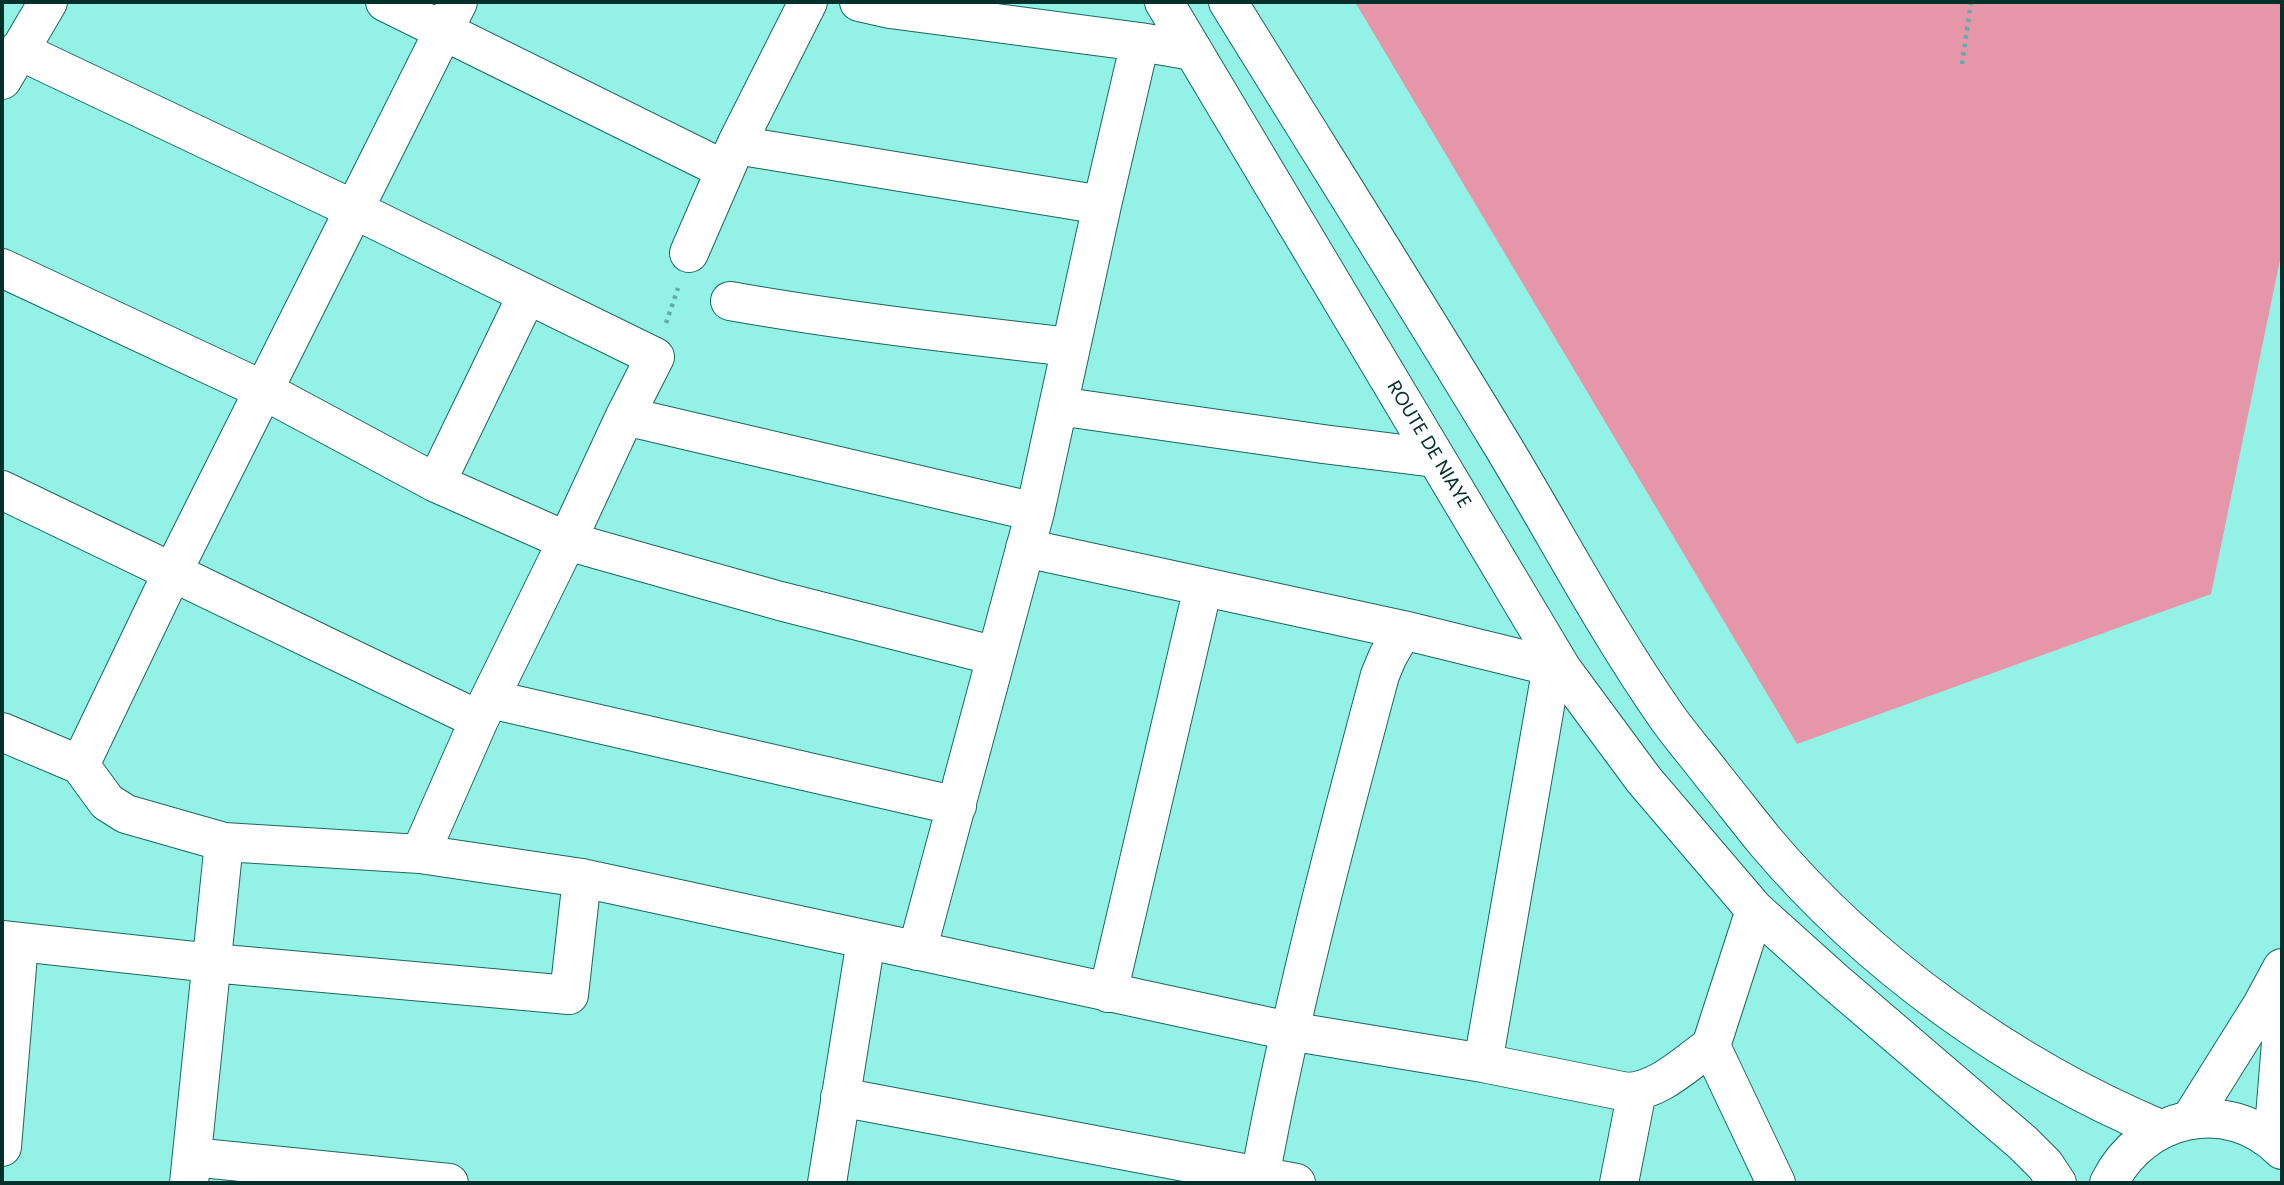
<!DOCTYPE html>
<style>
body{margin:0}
#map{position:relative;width:2284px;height:1185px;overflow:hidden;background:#93f2e5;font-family:Poppins,sans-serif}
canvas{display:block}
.frame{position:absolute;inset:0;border:4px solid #04302b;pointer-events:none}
</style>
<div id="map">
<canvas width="2284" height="1185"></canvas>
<div class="frame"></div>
</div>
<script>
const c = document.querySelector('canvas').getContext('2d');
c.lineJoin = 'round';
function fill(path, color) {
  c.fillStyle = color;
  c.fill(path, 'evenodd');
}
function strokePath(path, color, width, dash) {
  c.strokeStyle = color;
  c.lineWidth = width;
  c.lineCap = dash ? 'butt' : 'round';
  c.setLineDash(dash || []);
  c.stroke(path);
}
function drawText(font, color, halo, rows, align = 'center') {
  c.font = font + ' Poppins,sans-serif';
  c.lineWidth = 7;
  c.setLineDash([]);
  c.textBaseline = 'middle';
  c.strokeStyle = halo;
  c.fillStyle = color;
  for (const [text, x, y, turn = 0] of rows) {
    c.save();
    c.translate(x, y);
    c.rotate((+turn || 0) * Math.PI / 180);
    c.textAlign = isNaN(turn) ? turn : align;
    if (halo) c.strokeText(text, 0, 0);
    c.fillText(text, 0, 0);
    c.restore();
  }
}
fill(new Path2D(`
 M1355,2h927v248l-71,344 -414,150z`), '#e596a9');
const minor = new Path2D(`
 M385,2l340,168
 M859,2l31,7 250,33 53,9
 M18,50l337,160 300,147 -30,59 -58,125 -88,179 -59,134
 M2,80l46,-78
 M736,145l366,60
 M689,253l47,-108 72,-143
 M2,268l261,122 173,93 131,58 213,60 216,55
 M730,301c113,20 226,33 340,46
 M1058,406l265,38 112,14
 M625,416l410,96
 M436,483l91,-188
 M2,490l477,230
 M1025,548l378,82 159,39
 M490,699l467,107
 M2,732l78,33 27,37 19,12 98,28 196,12 162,24 707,153 194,32 144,29c32,-1 59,-29 84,-46
 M80,765l92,-192 286,-571
 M1755,910l-44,136 65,137
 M2,940l210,23 357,32 13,-117
 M917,951l118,-439 67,-307 38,-163
 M1108,993l95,-406
 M1483,1063l69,-397
 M840,1097l456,86
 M2190,1120l72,-115 20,-37
 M2273,1141l9,-111
 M2,1147l17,-204
 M192,1157l257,26
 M189,1183l35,-341
 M827,1183l39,-243
 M1259,1183c31,-171 76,-340 121,-508l8,-19 15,-26
 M1619,1183l18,-92`);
const major = new Path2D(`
 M1164,2l398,667 82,111 111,130 79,71 189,162 22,22 12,18
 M1228,2c89,144 180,288 268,433 57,93 108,192 171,282 14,20 31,39 46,59 17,21 34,43 51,64 104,124 248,227 396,289
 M2109,1183c33,-67 118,-88 173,-33`);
strokePath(minor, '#1b6860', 40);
strokePath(major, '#1b6860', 40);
strokePath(new Path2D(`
 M1962,64l9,-62
 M666,323l12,-35`), '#61aea4', 4.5, [3.5, 5]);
strokePath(minor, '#fff', 38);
strokePath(major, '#fff', 38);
drawText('19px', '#04302b', '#fff', [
 ["ROUTE DE NIAYE",1428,445,59]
]);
</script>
